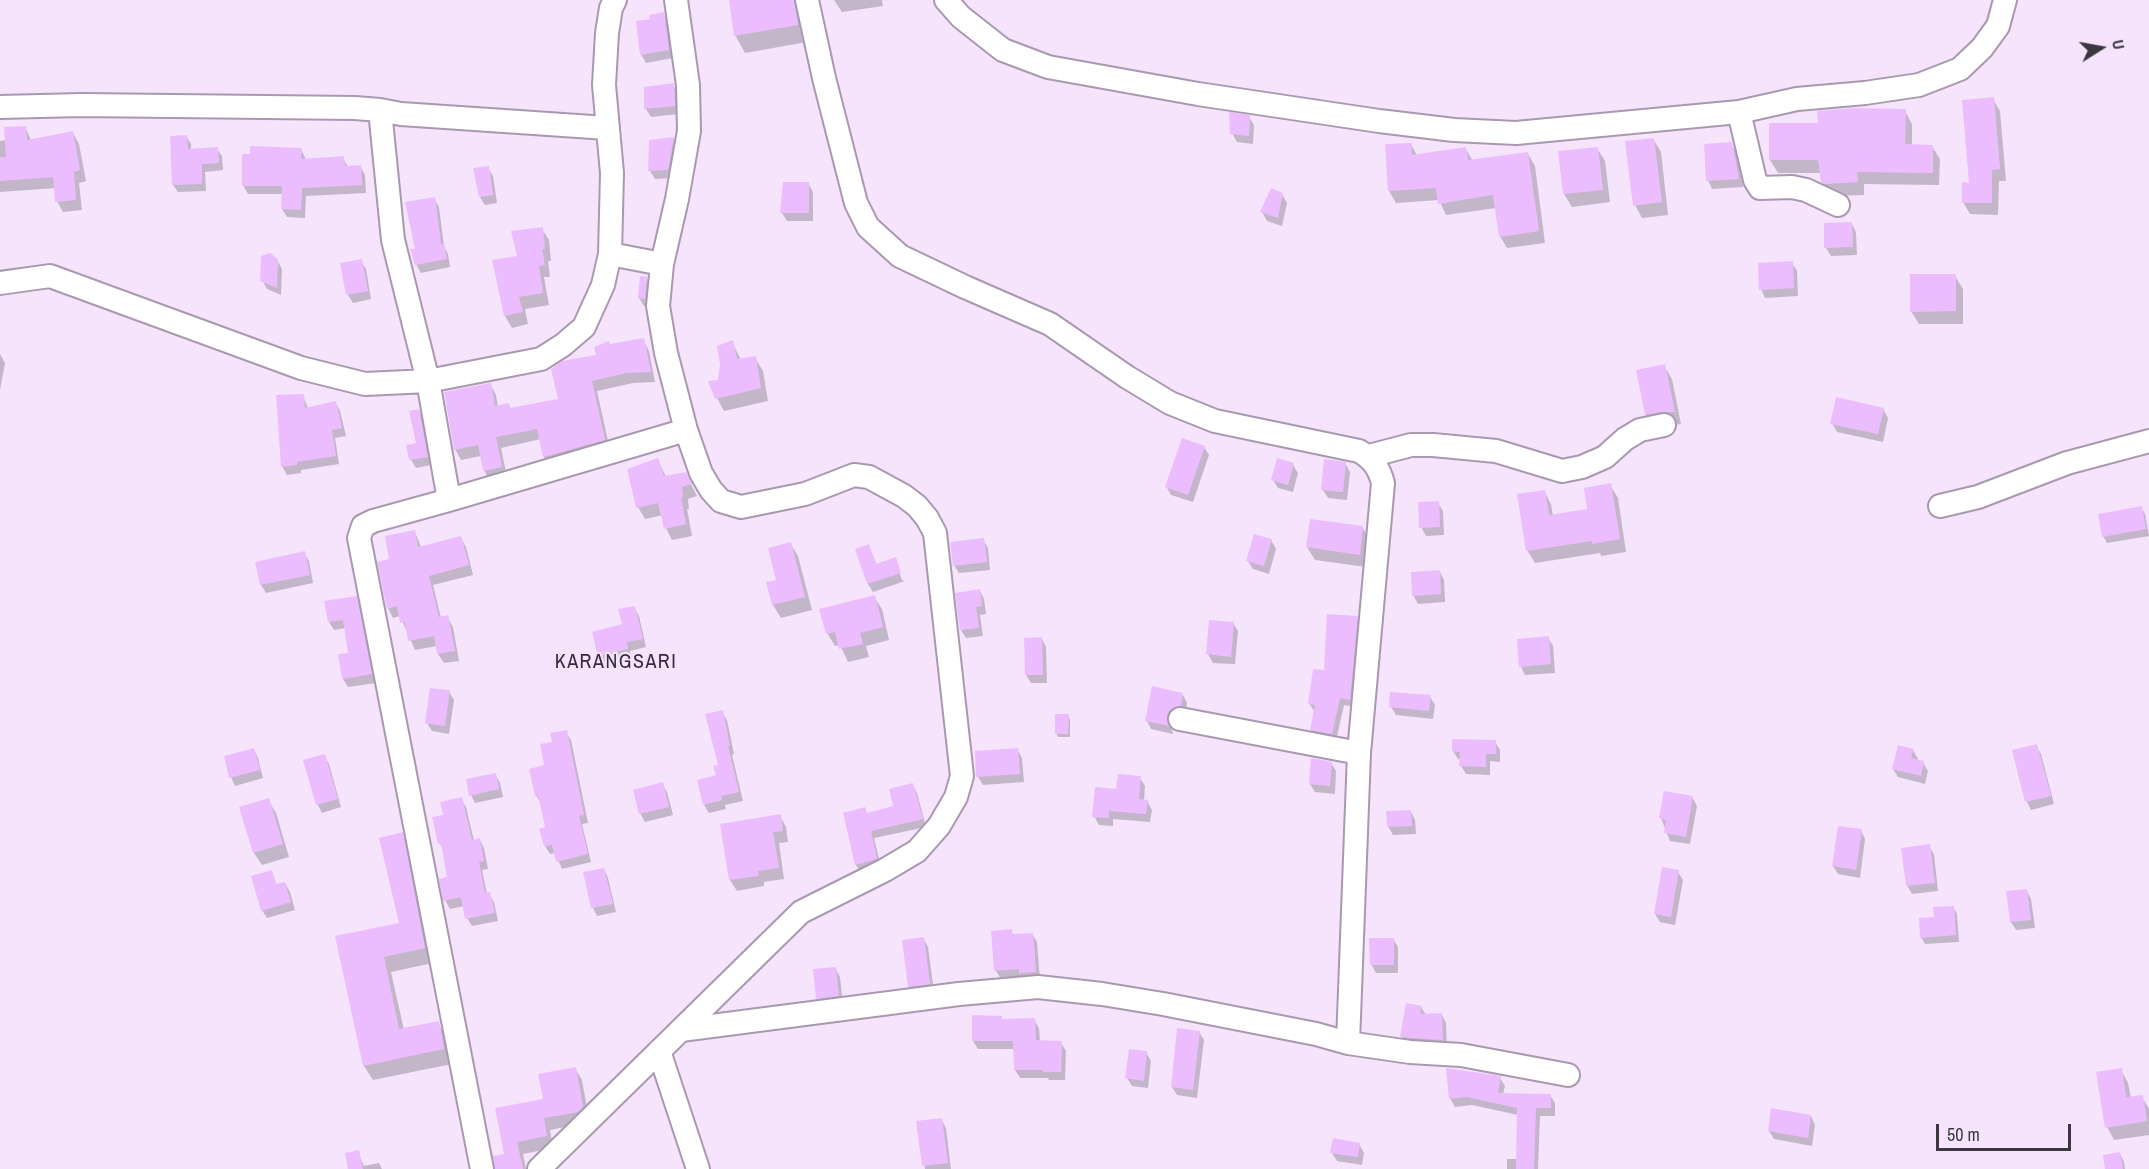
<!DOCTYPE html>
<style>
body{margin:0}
#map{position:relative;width:2149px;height:1169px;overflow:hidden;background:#f5e4fc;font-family:"Archivo Narrow",sans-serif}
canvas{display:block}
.north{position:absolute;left:2071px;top:18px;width:60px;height:60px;-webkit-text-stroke:4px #f5e4fc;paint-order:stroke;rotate:79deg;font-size:16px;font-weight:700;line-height:24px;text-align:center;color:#3c363f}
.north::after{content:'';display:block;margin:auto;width:21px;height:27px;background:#3c363f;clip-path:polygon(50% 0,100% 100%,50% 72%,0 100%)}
.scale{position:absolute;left:1936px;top:1124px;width:135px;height:27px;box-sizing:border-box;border:3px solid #3c363f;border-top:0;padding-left:8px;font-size:18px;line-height:21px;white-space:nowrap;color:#3c363f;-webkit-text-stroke:4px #f5e4fc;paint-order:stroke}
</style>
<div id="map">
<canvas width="2149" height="1169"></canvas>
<div class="north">U</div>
<div class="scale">50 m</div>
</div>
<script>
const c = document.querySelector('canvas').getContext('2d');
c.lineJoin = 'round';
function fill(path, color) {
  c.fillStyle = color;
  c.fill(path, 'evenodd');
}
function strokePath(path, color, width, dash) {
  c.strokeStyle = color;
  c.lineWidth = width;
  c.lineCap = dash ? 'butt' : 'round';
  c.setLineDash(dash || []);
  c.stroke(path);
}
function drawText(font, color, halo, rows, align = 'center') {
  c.font = font + ' "Archivo Narrow",sans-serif';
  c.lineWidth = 4.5;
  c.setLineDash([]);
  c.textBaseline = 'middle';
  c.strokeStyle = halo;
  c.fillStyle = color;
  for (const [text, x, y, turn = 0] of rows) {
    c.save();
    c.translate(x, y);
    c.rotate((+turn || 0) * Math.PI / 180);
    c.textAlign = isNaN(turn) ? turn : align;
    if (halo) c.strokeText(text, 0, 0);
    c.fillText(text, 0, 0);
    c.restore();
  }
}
fill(new Path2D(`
 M730,0h78l-1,42 -62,11 -10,-18z
 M834,0h48l1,6 -41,6z
 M663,13l5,9 5,36 -27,5 -5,-9 10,-34z
 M673,85l5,8 1,21 -28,3 -5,-8 -1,-21z
 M1993,99l7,12 6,70h-7l-1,34 -28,-1 -7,-12 7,-18z
 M1905,111l7,13v22h20l8,13 -1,26 -75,-1v11l-31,1 -3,-1 -8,-13 -1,-9h-43l-8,-13 50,-35z
 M1249,117l5,8 -1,19 -16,-2 -5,-9z
 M25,127l6,13 42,-7 6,11 7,37 -7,2 3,27 -19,2 -6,-11 -1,-13 -56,4v-51l6,-1z
 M186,136l5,8v7l26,-2 5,7 1,14 -18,2 1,19 -28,1 -5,-7z
 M673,138l5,9 -5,31 -18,1 -5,-8 1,-30z
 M1653,139l8,13 7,63 -26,3 -7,-13z
 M1411,144l6,12 48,-8 8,13 55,-7 7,12 10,77 -38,5 -7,-12 -4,-28 -50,7 -7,-15 -43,3 -7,-12z
 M1731,144l5,8 7,35 -31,2 -4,-9z
 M1597,148l8,13 5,41 -38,5 -8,-13z
 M301,149l5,11 37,-2 5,9 12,-1 5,9 1,18 -60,3 -1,22 -18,-1 -5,-8 1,-15h-35l-5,-9z
 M488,168l5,8 4,27 -12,2 -5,-8z
 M808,183l5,9v29h-26l-5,-8z
 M1282,194l5,9 -5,23 -15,-5 -5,-9z
 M434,199l5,8 5,39 4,8 2,13 -29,6 -5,-9 1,-14z
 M1852,224l4,8 1,23 -26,1 -5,-8z
 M542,229l7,11 2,21h-3l2,16h-6l5,28 -24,4 3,15 -16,4 -7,-12 -11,-54 24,-4z
 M277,260l5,9 -1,26 -14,-6 -5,-9z
 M361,261l5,8 5,30 -18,4 -5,-8z
 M1792,263l5,8 1,25 -33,2 -4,-9z
 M1955,276l8,13v35h-44l-8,-13z
 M646,279l5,8 -2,19h-5l-5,-8z
 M643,340l6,11 6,31 -22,1 -36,8 13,59 -60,17 -6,-10 -3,-18 -40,9 6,29 -17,4 -6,-11 -3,-14 -20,4 -6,-11 35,-65 6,11 2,12 11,-2 2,4 49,-9 38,-44 12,-10z
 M732,342l9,18 14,-2 8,13 5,30 -44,10 -7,-13z
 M0,354l5,9 -5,27z
 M1664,366l8,13 9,45 -28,4 -7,-13z
 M303,396l5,12 28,-5 4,8 6,25 -11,2 4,26 -38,6v3l-14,2 -5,-9z
 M1883,409l5,9 -5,24 -46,-10 -5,-9z
 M419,411l4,8 8,46 -15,3 -5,-8 -3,-14 10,-1z
 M1204,447l5,8 -16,47 -22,-7 -5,-9z
 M658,460l8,17 20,-3 11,22 -9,3 1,10h-2l5,27 -20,4 -6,-12 -3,-13 -18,4 -7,-12z
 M1345,463l5,9 -3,28 -19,-2 -5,-8z
 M1293,465l5,8 -5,19 -15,-4 -5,-8z
 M1610,485l8,13 8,54 -25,4 -1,-3 -65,10 -8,-13 17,-59 7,13 2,12 36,-5z
 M1438,503l5,8 1,24 -18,1 -5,-9z
 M2141,507l4,7 4,22 -42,7 -4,-7z
 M1362,527l8,13 -4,27 -51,-7 -8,-13z
 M415,532l6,15 39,-10 6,10 7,28 -40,10 8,33 6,-1 6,10 6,34 -15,2 -6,-9 -1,-8 -22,4 -15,-34 -7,2 -5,-10 3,-47z
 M983,540l5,8 2,22 -31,3 -5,-8z
 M1271,540l5,9 -7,25 -16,-5 -5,-8z
 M790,543l8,13 14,54 -31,8 -8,-13 5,-24z
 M868,546l9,19 18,-6 4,7h-2l5,14 3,1 -32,11 -5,-8 -11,-34z
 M304,553l5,8 4,22 -47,10 -5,-8 -4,-22z
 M1440,572l4,8 1,22 -27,2 -5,-9z
 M980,591l4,8 2,15 -6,1 3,21 -17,2 -5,-8z
 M874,597l8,12 7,31 -23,6 3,11 -21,5 -8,-17 -5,1 -8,-13z
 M356,598l5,8 15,77 -28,4 -5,-8 6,-25 -3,-26 -12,2 -5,-8z
 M634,607l5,9 7,31 -16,4 2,6 -28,7 -4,-9 24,-30z
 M1357,617l4,8 -7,82 -10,-2 -8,36 -20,-3 -5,-8 3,-19 -5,-8z
 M1233,623l5,8 -3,33 -22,-1 -5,-9z
 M1548,638l5,8 2,27 -30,2 -4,-8z
 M1042,639l4,8 1,36h-16l-5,-8z
 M449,692l5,8 -5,34 -17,-3 -5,-8z
 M1183,695l4,8 -2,11 -10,4 -4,7 2,9 -22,-5 -4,-8z
 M1430,697l5,8 -2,14 -37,-4 -5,-8z
 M722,712l5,8 7,34 -2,1 11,46 -18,4 1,4 -17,4 -5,-8 14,-29 1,-10z
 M1068,716l2,4v17h-12l-2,-4z
 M566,732l5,8 17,83 -6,1 9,38 -29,7 -7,-16 -5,1 -5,-8 -4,-16 6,-2 -5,-23 -6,-10 18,-52z
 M1495,742l5,8v12l-10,-1v14l-24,-1 -5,-8v-6l-3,-1 -5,-8z
 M2036,745l5,9 13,50 -23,6 -4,-8z
 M1017,749l5,9 2,24 -41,3 -5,-8z
 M254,750l4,8 5,20 -28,8 -4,-9z
 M1913,750l5,9 -1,2 6,2 5,8 -3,13 -27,-7 -5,-8z
 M324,756l5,8 12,43 -19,6 -4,-8 -13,-44z
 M1331,763l5,8 -1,23 -20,-2 -5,-8z
 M495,774l5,9 3,14 -28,6 -4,-8z
 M1140,778l5,8 -1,15h3l5,9 -2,12 -37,-3v7l-14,-1 -5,-9 24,-25z
 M662,784l5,8 6,23 -28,7 -5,-9z
 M913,785l4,8 9,34 -52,11 7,29 -20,6 -5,-8 -11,-51h22l28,-7z
 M1692,797l5,9 -7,38 -20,-3 -9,-23z
 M461,799l5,8 8,34 6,-1 4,8 4,21 -6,1 5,24h2l5,8 4,19 -26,5 -5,-8 -3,-12 -14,3 -5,-9 3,-22 -5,-28 -3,-7 5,-27z
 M268,800l8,13 13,44 -27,8 -8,-12z
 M1411,812l4,8 1,14 -23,1 -5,-9z
 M780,816l6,11 2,15 -9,1 5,36 -20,3v4l-27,5 -7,-11 -8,-54z
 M1861,831l4,8 -5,39 -22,-4 -5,-8z
 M402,834l8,15 23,114 -42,9 13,58 34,-7 8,14 6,27 -79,16 -9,-14 -27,-128 63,-14z
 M1929,846l5,8 4,37 -26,3 -5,-9z
 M604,869l4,9 8,34 -19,4 -4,-8 -8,-35z
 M271,872l6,13 8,-2 5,9 5,18 -28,8 -5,-8z
 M1678,872l5,8 -8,45 -15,-3 -5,-8z
 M2026,890l5,9 4,29 -19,2 -5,-8z
 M1953,907l4,7 2,28 -34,2 -4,-7z
 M1011,931l3,4 18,-1 5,8 3,38 -17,-3 -22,2 -5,-8z
 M923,938l5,9 6,45 -20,3 -5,-8z
 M1393,939l5,8v26h-22l-5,-9z
 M835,968l5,9 3,27 -21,3 -4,-9z
 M1421,1007l5,8h16l4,8 1,25 -40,-3 -5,-8z
 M1001,1017l2,4 31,-1 5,8 1,14 21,1 5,8 -1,29h-16l-1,-2h-28l-5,-8v-21h-37l-5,-8z
 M1199,1032l5,8 -7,58 -20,-3 -5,-8z
 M1146,1052l5,9 -3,27 -16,-2 -5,-8z
 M575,1068l7,12 7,39 -4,4 -35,7 3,18 -30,6 3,15h-30z
 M2121,1070l7,13 3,15 11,-1 7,12v26l-35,5 -7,-13z
 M1500,1078l5,8 -2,8 47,1 5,8v13h-15l-2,53h-31v-10h11v-44l-46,-10 -17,2 -5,-9z
 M1811,1116l4,9 -3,21 -38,-7 -5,-8z
 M941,1119l5,9 5,41h-26l-7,-47z
 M1359,1144l5,9 -2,12 -25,-4 -5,-8z
 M358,1152l6,14 15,-3 3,6h-32z
 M2120,1154l4,8 1,7h-19z`), '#0003');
fill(new Path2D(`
 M729,0h65l4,25 -64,11z
 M664,12l5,38 -29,5 -4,-34 14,-2 -1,-4z
 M674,83l1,23 -31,3v-22z
 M1994,97l6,72 -8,1v33h-30v-21l7,1 -7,-83z
 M1854,108l52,1 -1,35 28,1v28l-76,-1 1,10 -33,2 -4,-2 -3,-22h-49v-37h49l-1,-12z
 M1229,112l21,3 -1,21 -19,-2z
 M26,126l1,14 46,-9 7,39 -6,2 2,28 -21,2 -2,-25 -53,4v-24h6l-2,-30z
 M187,135l1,14 30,-2 1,16 -17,1v20l-30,1 -2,-49z
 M674,137l-6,33 -20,1 1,-31z
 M1654,138l8,64 -29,4 -8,-65z
 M1732,142l7,37 -33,2 -2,-37z
 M1412,143v12l54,-8 2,13 60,-8 11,79 -40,6 -6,-42 -55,9 -2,-16 -48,3 -3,-47z
 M250,146l52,2 -1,11 43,-3 1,10 16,-1 1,20 -60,3 -1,22 -20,-1 1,-23h-40v-32h8z
 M1598,147l5,43 -40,4 -5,-43z
 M489,166l4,29 -14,2 -6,-29z
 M783,182h26v31h-29z
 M1271,188l12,5 -5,25 -18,-6z
 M435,197l6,47h3l3,15 -32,6 -5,-16h5l-10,-47z
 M1852,222l1,25 -29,1v-25z
 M543,227l2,22h-3l3,16 -6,1 4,27 -24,4 4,15 -19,4 -12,-56 25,-4 -6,-25z
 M270,253l8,6 -1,29 -17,-7 1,-25z
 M362,259l6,32 -22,4 -6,-32z
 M1793,261l1,27 -35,2 -1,-27z
 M1910,274h46v37l-46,1z
 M640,276l7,1 -2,22 -7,-1z
 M644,338l7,34 -25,1 -34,8 13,59 -62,17 -6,-28 -41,8 6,30 -19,4 -5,-26 -24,5 -10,-58 47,-9 4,23 14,-3 1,5 48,-9 -7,-30 11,-8 34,-6 -2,-8 15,-6 1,3z
 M733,340l4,19 19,-3 5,32 -46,11 -7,-18 10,-1 2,-15 -3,-19z
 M1665,364l10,48h-14l-16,3 -9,-45z
 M304,394l1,14 31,-7 6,27 -10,2 4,26 -39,6v3l-16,2 -5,-72z
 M1836,397l48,11 -6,26 -48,-10z
 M419,409l9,48 -19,3 -3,-15 10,-2 -7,-32z
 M1182,438l23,8 -17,49 -23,-8z
 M658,458l6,18 22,-4 6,12 -10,3 1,10h-2l5,27 -22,5 -6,-26 -22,5 -9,-39z
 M1277,458l17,5 -6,22 -17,-5z
 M1324,459l22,3 -3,30 -22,-2z
 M1611,483l9,56 -28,5v-3l-66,10 -9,-57 28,-4 4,25 38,-6 -3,-21z
 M1439,501l1,26 -21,1 -1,-26z
 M2142,506l4,23 -44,8 -4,-23z
 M1310,519l53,7 -3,29 -54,-8z
 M415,530l3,17 43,-11 8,29 -40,11 10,41 9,-2 7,36 -18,3 -3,-18 -26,5 -3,-19 -5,1 -3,-17 -10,3 -10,-47 12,-3 -4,-23z
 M1254,534l18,5 -8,27 -18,-5z
 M984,538l3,24 -34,4 -3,-24z
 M791,542l14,55 -33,8 -6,-23 10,-2 -8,-32z
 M869,544l7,20 20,-7 5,16 -34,11 -12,-35z
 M305,551l5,24 -50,10 -5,-23z
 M1440,570l1,24 -29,2 -1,-24z
 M980,589l2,17 -6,1 3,21 -19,2 -5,-37z
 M875,595l8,32 -23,6 3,11 -24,5 -4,-17 -9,2 -7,-25z
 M357,596l15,78 -30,5 -4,-25 10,-1 -5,-33 -15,2 -4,-21z
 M635,606l8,33 -16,3 1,7 -30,7 -6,-24 30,-8 -4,-15z
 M1327,614l31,2 -8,84 -10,-2 -8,36 -22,-4 5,-25 -7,-1 5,-35 11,1z
 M1209,620l25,2 -3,35 -25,-3z
 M1549,636l2,28 -32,3 -2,-28z
 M1042,637l1,38h-18l-1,-37z
 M1152,686l31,7 -2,13 -11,4 -3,6 2,10 -24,-5z
 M430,688l20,2 -5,36 -20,-3z
 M1390,692l41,3 -2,16 -40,-4z
 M723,710l7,36h-2l11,46 -18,4 1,4 -19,5 -6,-25 19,-5 -3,-9 5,-1 -13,-51z
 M1055,714h14l-1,20h-13z
 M567,730l17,85 -5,1 9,38 -32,8 -4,-17 -8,1 -5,-17 6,-2 -7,-32 -3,1 -6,-27 15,-4 -4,-21 12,-2 -2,-9z
 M1452,739l44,1v14h-10v13l-27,-1 1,-14 -8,-1z
 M2037,744l14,52 -26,6 -13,-52z
 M1898,745l16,4 -3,9 13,3 -3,15 -29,-7z
 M254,748l6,22 -31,8 -5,-22z
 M1018,748l2,26 -44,3 -1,-26z
 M325,754l13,45 -22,6 -13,-45z
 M1311,758l21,4 -2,24 -21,-2z
 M496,773l3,16 -30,7 -3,-17z
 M1118,774l23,2 -2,23 9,1 -2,14 -37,-3v7l-17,-1 3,-30 21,2z
 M663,782l6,25 -30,7 -6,-24z
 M913,783l10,36 -52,12 6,28 -22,6 -12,-52 22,-6 2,6 26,-7 -4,-17z
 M1664,791l29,5 -7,41 -22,-4 2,-13 -7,-2z
 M462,797l10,43 8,-2 4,23 -5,1 6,31 5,-1 5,21 -30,6 -4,-22 -18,4 -4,-22 8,-2 -6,-34 -3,1 -6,-27 11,-2 -3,-13z
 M269,798l14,46 -30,9 -14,-46z
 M1411,810l1,16 -25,1 -1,-16z
 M781,814l2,17 -10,1 6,36 -21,3 1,5 -30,4 -9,-56z
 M1838,826l24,3 -6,41 -24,-4z
 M403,832l22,116 -41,9 15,72 40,-8 5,28 -81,17 -28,-130 64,-13 -20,-85z
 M1930,844l5,39 -29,3 -5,-38z
 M1662,867l17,3 -8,47 -17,-3z
 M604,868l9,36 -22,4 -8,-36z
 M272,870l4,14 9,-2 6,20 -30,9 -10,-35z
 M2027,889l4,31 -21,2 -4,-31z
 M1954,906l2,29 -36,3 -1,-20 15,-1 -1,-10z
 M1012,929v5l21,-1 3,39 -17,1v-4l-25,2 -3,-40z
 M924,937l6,47 -22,3 -6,-47z
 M1369,938h25v27h-24z
 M836,967l3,29 -23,3 -3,-30z
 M1406,1003l16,3 -2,8 22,-1 1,27 -43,-3z
 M972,1015l30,1v3l33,-1 1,22 26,1 -1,31h-18v-2h-29l-1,-29h-41z
 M1177,1028l23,3 -7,59 -22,-3z
 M1129,1049l18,2 -3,30 -19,-3z
 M576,1067l7,40 -5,5 -34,6 3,18 -30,6 6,27h-28l-2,-13 11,-2 -9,-46 48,-9 -5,-25z
 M1446,1068l55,8 -3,17 53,1v14h-15l-2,61h-18l1,-61 -50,-11 -18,2z
 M2122,1068l4,29 17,-2 4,26 -42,7 -9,-56z
 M1771,1108l40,7 -3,23 -40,-7z
 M942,1118l6,45 -26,3 -6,-45z
 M1333,1138l27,5 -2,14 -28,-4z
 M359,1150l4,19h-15l-3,-16z
 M2120,1152l3,17h-18l-2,-14z`), '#ecbdfe');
const minor = new Path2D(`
 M946,0l15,17 42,33 45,17 150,27 181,27 75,9 62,3 223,-21 58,-13 68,-6 54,-8 41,-16 22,-21 16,-22 7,-26
 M0,107l82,-2 273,3 25,2 13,130 35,141 21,119
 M380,110l21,4 206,14
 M1739,112l16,68 5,8 32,-1 14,3 32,15
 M610,254l52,10
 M0,283l50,-7 251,92 64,16 63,-3 113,-22 22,-14 21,-18 19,-42 7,-31 2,-81 -8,-88 3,-52 4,-25 4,-8
 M1369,456l42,-11h22l63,6 66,20 20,-4 23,-10 20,-18 15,-9 24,-5
 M1940,506l38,-9 89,-34 82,-22
 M1180,719l179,34
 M681,1030l278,-36 79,-7 64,7 61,10 153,30 32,9 11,-290 24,-270c-4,-15 -10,-24 -24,-32l-144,-30 -45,-18 -43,-26 -77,-53 -85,-37 -65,-31 -32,-29 -12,-24 -32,-125 -17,-78
 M1348,1043l62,9 51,3 107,20
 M659,1051l39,118
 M482,1169l-123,-631 4,-12 10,-5 76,-21 237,-70
 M539,1169l262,-257 84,-42 32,-19 22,-25 17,-29 6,-21 -27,-243 -8,-15 -10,-12 -13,-10 -35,-19 -15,-2 -49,19 -64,13 -20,-6 -10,-11 -10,-17 -15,-43 -20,-77 -8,-47 4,-42 15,-65 12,-68 -1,-46 -12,-85`);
strokePath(minor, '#a999af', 26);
strokePath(minor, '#fff', 22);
c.letterSpacing = '1.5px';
drawText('20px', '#372a3c', '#f5e4fc', [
 ["KARANGSARI",616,663]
]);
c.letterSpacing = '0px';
</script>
